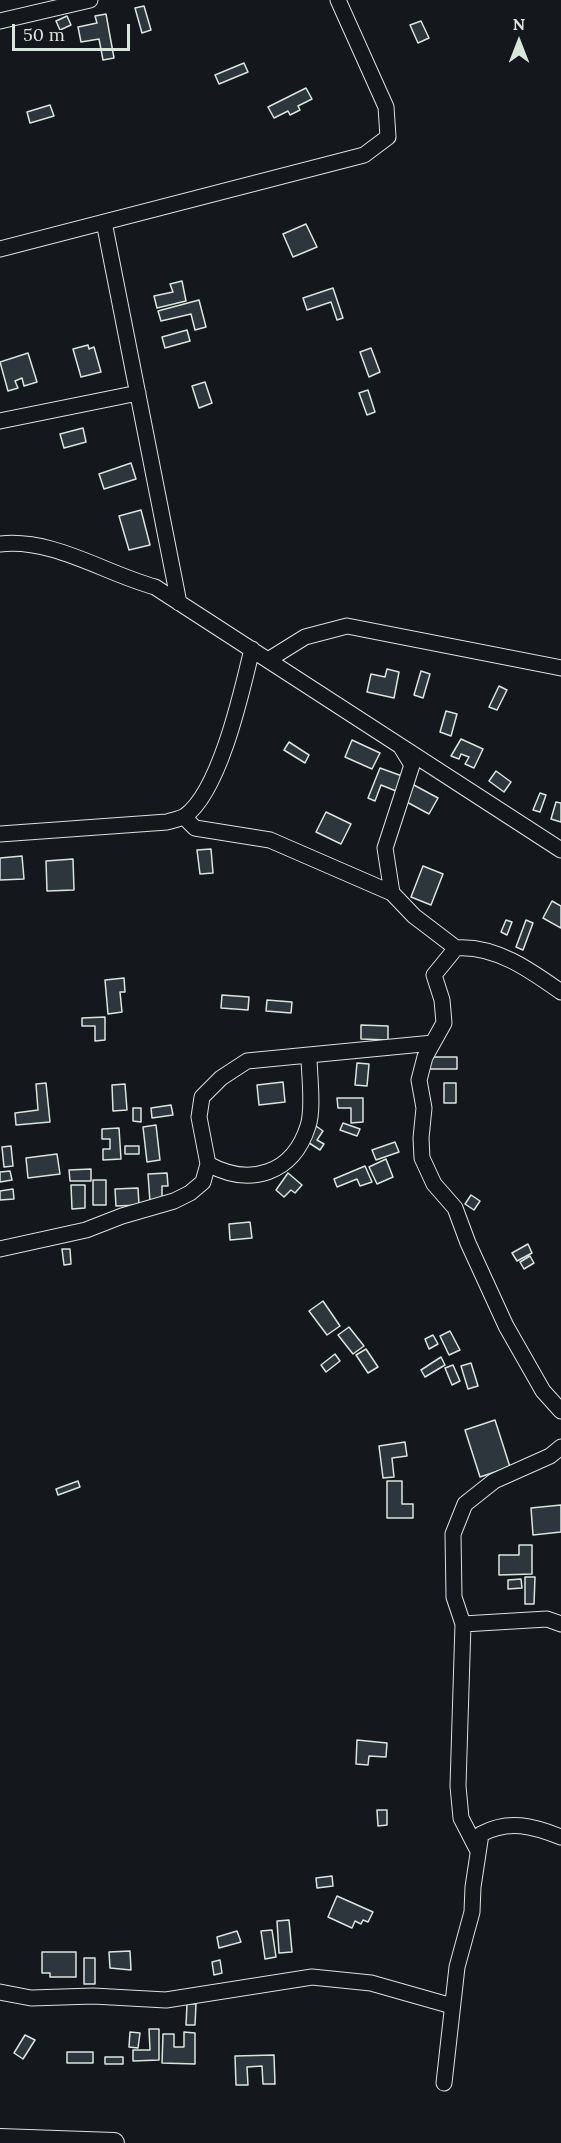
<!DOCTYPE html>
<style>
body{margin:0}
#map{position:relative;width:561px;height:2143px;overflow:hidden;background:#14181c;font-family:Lora,serif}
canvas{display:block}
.north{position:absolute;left:489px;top:12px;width:60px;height:60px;-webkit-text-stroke:4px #14181c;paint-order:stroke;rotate:0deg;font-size:16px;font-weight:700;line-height:24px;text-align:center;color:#d8e6dc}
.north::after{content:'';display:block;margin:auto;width:21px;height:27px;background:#d8e6dc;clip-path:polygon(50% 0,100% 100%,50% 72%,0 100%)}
.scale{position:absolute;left:12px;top:24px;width:118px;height:27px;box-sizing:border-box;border:3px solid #d8e6dc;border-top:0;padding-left:8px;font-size:18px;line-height:21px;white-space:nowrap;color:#d8e6dc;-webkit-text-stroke:4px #14181c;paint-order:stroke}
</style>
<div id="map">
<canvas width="561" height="2143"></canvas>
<div class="north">N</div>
<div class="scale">50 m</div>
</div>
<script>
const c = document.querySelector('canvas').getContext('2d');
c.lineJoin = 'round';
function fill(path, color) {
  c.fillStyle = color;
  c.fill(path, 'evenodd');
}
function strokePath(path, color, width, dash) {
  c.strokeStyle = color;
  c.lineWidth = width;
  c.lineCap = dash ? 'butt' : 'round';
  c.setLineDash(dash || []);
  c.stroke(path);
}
const building = new Path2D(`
 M144,6l7,24 -9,3 -7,-25z
 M106,14l8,44 -11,2 -4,-21 -18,3 -3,-15 19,-4 -2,-7z
 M67,16l4,9 -11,5 -4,-9z
 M421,21l8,17 -11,5 -8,-18z
 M244,63l4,9 -29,12 -4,-9z
 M306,88l6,11 -14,7 2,4 -10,5 -2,-4 -14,7 -6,-11z
 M50,105l4,11 -24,7 -3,-11z
 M306,224l11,23 -24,10 -10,-23z
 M182,281l4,20 -29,7 -3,-12 19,-4 -3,-8z
 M333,288l10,30 -6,2 -6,-18 -24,8 -4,-12z
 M199,300l7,27 -11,3 -4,-16 -30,7 -3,-10z
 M187,330l3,11 -25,7 -3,-11z
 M88,345l1,4 5,-2 7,25 -20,5 -8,-28z
 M371,348l9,24 -11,5 -9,-25z
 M28,353l9,29 -13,4 -2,-8 -7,3 3,7 -10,3 -8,-29z
 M205,382l7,21 -13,5 -7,-22z
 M368,390l7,22 -8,3 -8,-22z
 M83,428l3,14 -22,6 -4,-14z
 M131,463l5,16 -32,10 -5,-15z
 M141,510l9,35 -21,5 -10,-34z
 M387,669l12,3 -5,26 -27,-6 4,-18 14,3z
 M421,671l9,3 -7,24 -9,-3z
 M499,686l8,4 -10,20 -8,-3z
 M446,711l11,3 -6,22 -11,-4z
 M461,739l22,10 -9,19 -9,-4 4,-7 -8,-3 -2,5 -8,-3z
 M352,740l28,13 -8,16 -27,-12z
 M289,742l20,13 -4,8 -21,-13z
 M380,768l22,8 -6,15 -15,-6 -6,16 -7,-3z
 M496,771l15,11 -7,10 -15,-11z
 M412,784l26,14 -9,16 -26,-14z
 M540,793l6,2 -6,17 -7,-2z
 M556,802l5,1v19l-10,-3z
 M326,812l25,12 -10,20 -25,-12z
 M211,849l2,24 -13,1 -3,-24z
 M22,856l2,23 -24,1v-22z
 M73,859l1,31 -27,1 -1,-30z
 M423,866l20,8 -12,31 -20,-8z
 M552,901l9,5v22l-18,-10z
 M506,920l6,2 -5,13 -6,-3z
 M526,920l7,3 -10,27 -7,-3z
 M124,978l1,14h-5l2,20 -14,2 -3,-34z
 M222,995l27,2 -1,13 -27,-2z
 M267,1000l25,2 -1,11 -25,-2z
 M105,1017v23l-10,1v-15h-13v-8z
 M361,1025l27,1v14l-27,-1z
 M429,1057h28v12h-28z
 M357,1063l12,1 -2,22 -12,-1z
 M283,1082l2,20 -26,3 -2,-20z
 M46,1083l4,39 -34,3 -1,-12 23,-3 -2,-26z
 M444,1083h12v20h-12z
 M125,1084l2,26 -14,1 -1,-26z
 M337,1098h26v24l-12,1v-15h-13z
 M171,1105l2,10 -21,3 -1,-10z
 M133,1108h8v14l-8,-1z
 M343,1123l17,6 -3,7 -17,-6z
 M156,1125l4,35 -13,2 -4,-35z
 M316,1126l7,5 -6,9 7,4 -4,6 -14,-9z
 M119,1128l2,31 -18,1v-11h7v-10h-8v-10z
 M395,1142l4,10 -23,8 -4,-10z
 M11,1146l2,20 -9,1 -2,-20z
 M125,1146h14v8h-14z
 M57,1154l3,20 -32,4 -2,-20z
 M386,1159l7,18 -16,7 -8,-17z
 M365,1166l7,16 -12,4 -3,-7 -20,8 -3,-8z
 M91,1169v12h-21l-1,-11z
 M10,1171l2,9 -12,2v-10z
 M167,1173l1,13h-6v15l-12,1 -2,-28z
 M288,1173l14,12 -7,8 -4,-3 -7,7 -8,-7z
 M93,1180h13v25h-13z
 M71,1185h14v23l-13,1z
 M138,1188l1,17 -23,1 -1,-17z
 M13,1189l1,10 -14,1v-9z
 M471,1195l9,6 -6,9 -9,-6z
 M250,1222l2,16 -22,2 -1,-16z
 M528,1244l4,9 -15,8 -5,-8z
 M62,1249h8l1,15 -7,1z
 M530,1256l4,7 -10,6 -4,-7z
 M323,1301l17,25 -13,9 -18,-24z
 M349,1327l15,19 -11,8 -15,-19z
 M450,1331l10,19 -11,5 -9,-19z
 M433,1335l5,9 -9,5 -4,-10z
 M366,1349l12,18 -10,6 -12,-18z
 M335,1354l5,7 -14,11 -5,-7z
 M441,1357l4,8 -20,12 -4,-7z
 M471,1363l7,23 -10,3 -7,-23z
 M453,1365l7,16 -8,4 -7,-17z
 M495,1420l15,47 -30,10 -15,-47z
 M405,1442l2,14 -15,2 2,19 -11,1 -4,-32z
 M78,1481l2,6 -22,8 -2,-6z
 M387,1481h15v23h11v14h-26z
 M561,1505v27l-28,3 -2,-27z
 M519,1545h13v29l-33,1v-20h20z
 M525,1577h10l-1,27h-9z
 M521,1579l1,9 -14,1v-9z
 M357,1740l30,3 -1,14 -17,-1 -1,9 -12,-1z
 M377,1810h10v15l-9,1z
 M332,1876l1,10 -16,2 -1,-10z
 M337,1896l36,16 -5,10 -5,-2 -2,4 -6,-3 -3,7 -24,-11z
 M289,1920l3,32 -13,1 -2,-32z
 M272,1930l4,27 -11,2 -4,-28z
 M237,1931l4,11 -22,6 -2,-11z
 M130,1951l1,19 -21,-2 -1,-16z
 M42,1952h34v25h-26v-4h-8z
 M84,1958h11v26h-11z
 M220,1960l2,13 -8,2 -2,-13z
 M187,2004h9l-1,21h-9z
 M149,2029h10v31l-26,1v-11h17z
 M130,2032l10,1 -2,15 -9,-1z
 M184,2032l11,1v31l-33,-1 1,-29h11v13h10z
 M25,2035l10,5 -12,19 -9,-6z
 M67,2052h26v11h-26z
 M274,2055l1,29h-12l-1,-18 -15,1 1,18h-12l-1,-29z
 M105,2057h18v7h-18z`);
fill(building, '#2c363c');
strokePath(building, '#d8e6dc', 1.5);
const street = new Path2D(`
 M0,21l90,-21
 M104,222l75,381
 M0,249l364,-94 24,-18 -2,-30 -48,-107
 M0,421l138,-28
 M0,544c53,-6 104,29 155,43l406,263
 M268,660l37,-23 42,-11 214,42
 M401,747l11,18 -27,83 7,45 22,23 42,32 -22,27 8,25 2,23 -19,34 -6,23 5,28 -3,30 1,20 12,26 21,24 13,35 38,83 37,65 18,20
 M184,817l11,11 75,12 122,53
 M0,834l167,-12c6,-2 13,-3 18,-6 35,-25 57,-125 67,-167
 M456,948c39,-3 74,22 105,44
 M208,1164c42,23 85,10 100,-38 6,-17 1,-52 1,-70
 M0,1249l86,-19 36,-14 52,-15 16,-8 13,-11 5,-18 -9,-47 3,-20 19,-19 26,-17 186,-18
 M463,1624l84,-5 14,5
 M478,1851l-17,-33 -3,-32 5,-162 -9,-27 -1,-63 12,-30 29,-23 56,-25 11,-9
 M0,1992l31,6 62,-2 73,4 146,-23 59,6 81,23
 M444,2083l13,-116 15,-55 1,-25 8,-53c28,-15 52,-8 80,3`);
const secondary = new Path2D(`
 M0,2139l114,4`);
strokePath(street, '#d8e6dc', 17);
strokePath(secondary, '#d8e6dc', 22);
strokePath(street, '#14181c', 15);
strokePath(secondary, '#14181c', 20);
</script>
